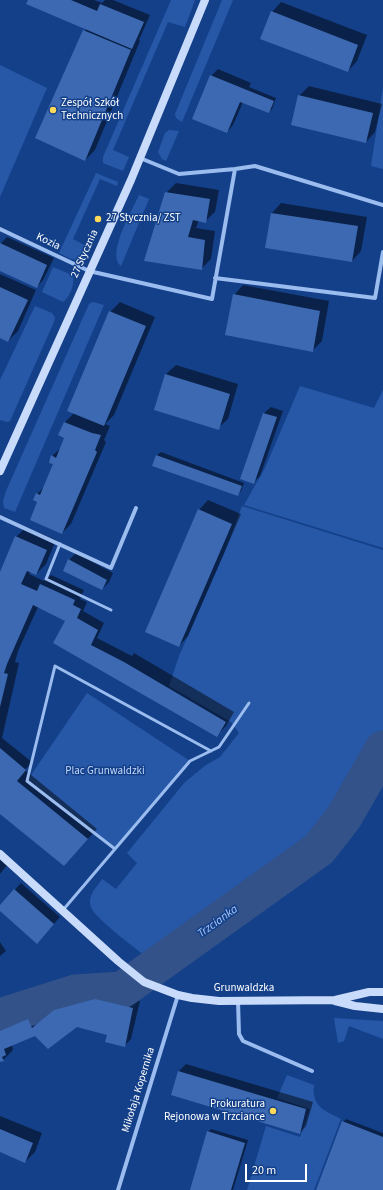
<!DOCTYPE html>
<meta charset="utf-8">
<style>
body{margin:0}
#map{position:relative;width:383px;height:1190px;overflow:hidden;background:#144089;font-family:"Source Sans 3",sans-serif}
canvas{display:block}
.scale{position:absolute;left:245px;top:1164px;width:62px;height:18px;box-sizing:border-box;border:2px solid #fff;border-top:0;padding-left:5px;font-size:12px;line-height:14px;white-space:nowrap;color:#fff;-webkit-text-stroke:3px #144089;paint-order:stroke}
</style>
<div id="map">
<canvas width="383" height="1190"></canvas>
<div class="scale">20 m</div>
</div>
<script>
const c = document.querySelector('canvas').getContext('2d');
c.lineJoin = 'round';
function fill(path, color) {
  c.fillStyle = color;
  c.fill(path, 'evenodd');
}
function strokePath(path, color, width, dash) {
  c.strokeStyle = color;
  c.lineWidth = width;
  c.lineCap = dash ? 'butt' : 'round';
  c.setLineDash(dash || []);
  c.stroke(path);
}
function drawText(font, color, halo, rows, align = 'center') {
  c.font = font + ' "Source Sans 3",sans-serif';
  c.lineWidth = 3;
  c.setLineDash([]);
  c.textBaseline = 'middle';
  c.strokeStyle = halo;
  c.fillStyle = color;
  for (const [text, x, y, turn = 0] of rows) {
    c.save();
    c.translate(x, y);
    c.rotate((+turn || 0) * Math.PI / 180);
    c.textAlign = isNaN(turn) ? turn : align;
    if (halo) c.strokeText(text, 0, 0);
    c.fillText(text, 0, 0);
    c.restore();
  }
}
fill(new Path2D(`
 M171,0h24l-10,27 -17,-5 -55,128 16,7 -6,14 -20,-8v-6z
 M222,0h11l-51,122 -6,-4 -1,-4z
 M0,65l47,23 -47,109z
 M383,87v82l-12,-3z
 M169,130l10,1 -13,30 -4,-2 -4,-7 7,-19z
 M96,173l22,9 -1,4 -17,-7 -27,60 15,8 -5,10 -3,3 -9,-1 -12,-6z
 M139,195l10,4 -28,67c-15,-12 12,-57 18,-71z
 M53,267l19,8c4,7 -2,22 -9,27l-21,-10z
 M93,302l11,3 -89,207 -11,-4 -1,-7 3,-10 83,-187z
 M35,306l17,7 3,4 -1,5 -44,99 -3,1 -7,-2v-40z
 M300,386l74,22 9,-18v158l-139,-43 21,-37z
 M242,506l141,44v196l-41,70 -25,32 -160,116c-12,-8 -63,-46 -66,-57 -4,-11 5,-19 11,-28l14,10 21,-26 -10,-10 58,-71 21,-17 14,-8 19,-24 -8,-11 -62,-36 10,-30 45,-102z
 M87,693l103,68 -75,88 -88,-68z
 M334,1018l49,3v18l-34,-13 -5,15 -6,2z
 M287,1075l27,10c-3,21 11,26 27,34l-27,71h-67l19,-64 34,11 10,-28 -33,-11z`), '#2758a8');
fill(new Path2D(`
 M29,0h65l8,3 3,-3h8l37,15 -11,25 1,1 -45,109 -10,10 -48,-23 49,-108z
 M281,2l86,33 -10,26 -9,10 -76,-59z
 M218,69l33,14 -2,4 27,11 -4,11 -3,3 -26,-10 -10,23 -6,7 -16,-56z
 M309,86l73,18 -7,28 -9,10 -67,-46z
 M176,183l43,7 -4,22 -10,9 -6,-1 -3,8 19,3 -4,28 -10,10 -35,-76z
 M281,203l86,14 -6,34 -9,10 -86,-13 6,-35z
 M7,237l47,21 -11,22 -6,7 -37,-17v-26z
 M0,274l36,16 -18,41 -10,10 -8,-4z
 M243,285l86,16 -7,40 -10,10 -78,-56z
 M120,302l35,15 -41,98 -9,9 5,2 -6,14 2,2 -35,82 -9,9 -23,-32 -2,-7 9,-9 8,-21 -2,-8 10,-9 4,-10 -1,-15 9,-9 36,-101z
 M176,365l62,19 -10,35 -10,9 -52,-54z
 M271,407l12,4 -23,65 -7,7 11,-70z
 M161,452l83,31 -3,8 -3,3 -85,-28 4,-11z
 M208,500l33,14 -53,122 -9,10 20,-136z
 M26,527l30,13 -10,24 -10,10 -5,-3 -2,3 15,7 7,-6 33,15 -4,9 7,3 -4,9 21,12 -7,15 35,18 2,-3 100,59 -8,14 -9,9 -102,-57 -49,-58 -28,-13 -20,44 -3,11 4,1 -17,75 30,24 -7,8 72,59 -33,36 -64,-52v-238l16,-38z
 M76,553l37,20 -4,9 -7,7 -33,-29z
 M0,859l7,6 -7,9z
 M21,883l39,34 -16,18 -44,-25v-4z
 M0,942l6,9 -6,5z
 M102,993l38,8 -9,38 -7,7 -16,-12 -31,-8 -42,9 -23,10 1,5 -10,10 -3,1v-34l2,-1 1,1 32,-14 4,9 23,-18z
 M186,1064l127,38 -7,24 -6,7 -128,-39 7,-23z
 M0,1116l42,17 -7,19 -10,10 -25,-11z
 M346,1119l37,14v57h-66l26,-68z
 M211,1129l37,11 -15,50h-42l17,-58z`), '#0007');
strokePath(new Path2D(`
 M0,1017l75,-24 47,-3 197,-141 25,-32 39,-68`), '#325289', 37);
fill(new Path2D(`
 M28,0h43l26,11 3,-7 44,18 -12,27 -106,-45z
 M271,11l87,34 -10,27 -88,-33z
 M83,30l48,20 -46,111 -50,-23z
 M210,75l64,26 -5,12 -29,-11 -13,31 -35,-14z
 M298,95l75,18 -7,30 -75,-18z
 M165,192l45,7 -4,24 -13,-3 -5,17 17,3 -3,30 -58,-9z
 M271,213l87,13 -6,36 -87,-14z
 M0,243l47,22 -10,23 -37,-17z
 M0,287l28,13 -20,42 -8,-4z
 M233,294l87,17 -7,41 -88,-17z
 M109,311l37,15 -42,100 -37,-15z
 M165,374l65,20 -11,36 -65,-20z
 M263,413l14,4 -23,67 -14,-5z
 M64,422l28,11 9,2 -6,15 2,2 -35,82 -32,-14 7,-18 -4,-2 3,-7 4,2 13,-31 -4,-1 2,-8 5,3 8,-20 -6,-3z
 M156,455l86,31 -4,10 -86,-30z
 M198,509l34,15 -53,123 -34,-15z
 M15,536l32,14 -11,25 -9,-4 -6,13 16,7 3,-7 35,16 -2,5 8,4 -4,9 21,12 -7,15 33,17 102,60 -9,15 -164,-94 12,-22 -32,-16 -26,59 -3,9 4,1 -8,33v-135z
 M68,559l39,21 -5,10 -39,-19z
 M0,748l26,22 -9,11 71,58 -24,27 -64,-52z
 M14,889l40,35 -17,20 -37,-33v-6z
 M95,999l38,9 -8,39 -20,-5 2,-7 -30,-8 -29,22 -13,-13 -31,13 2,6 -4,2 2,4 -4,1v-31l28,-12 4,9 22,-18z
 M178,1071l128,38 -6,25 -129,-39z
 M342,1121l41,16v53h-67z
 M0,1129l33,14 -8,20 -25,-11z
 M207,1131l38,12 -14,47h-41z`), '#3d69b2');
strokePath(new Path2D(`
 M60,544l-14,35 65,31
 M115,849l-88,-68 28,-115 156,85
 M63,910l127,-149 29,-14 30,-44`), '#9bbcef', 3);
strokePath(new Path2D(`
 M235,169l20,-3 128,39
 M0,229l89,42 123,28 23,-130 -56,5 -39,-16
 M215,278l160,20 8,-46
 M0,517l111,51 25,-60
 M238,1001l1,33 4,7 69,30
 M118,1190l60,-195`), '#9bbcef', 4);
strokePath(new Path2D(`
 M0,471l131,-291 74,-180
 M0,854l118,107 26,21 34,13 14,3 27,3 116,-1 34,-8h14
 M335,1001l20,5 28,3`), '#c9dbfb', 8);
for (const [x, y, r, color] of [
 [53,110,4,"#ffda5a"],
 [98,219,4,"#ffda5a"],
 [273,1111,4,"#ffda5a"]
]) {
  const dot = new Path2D();
  dot.arc(x, y, r, 0, 2 * Math.PI);
  c.fillStyle = color;
  c.fill(dot);
  strokePath(dot, '#144089', 1.5);
}
drawText('11px', '#fff', '#144089', [
 ["Zespół Szkół",61,104],
 ["Technicznych",61,117],
 ["27 Stycznia/ ZST",106,219],
 ["Prokuratura",265,1105,"right"],
 ["Rejonowa w Trzciance",265,1118,"right"]
], 'left');
drawText('11px', '#fff', '#144089', [
 ["Kozia",48,242,25],
 ["27 Stycznia",85,254,-66],
 ["Grunwaldzka",244,989],
 ["Mikołaja Kopernika",139,1090,-73]
]);
drawText('11px', '#c2d8fb', '#144089', [
 ["Plac Grunwaldzki",105,772]
]);
drawText('italic 12px', '#a7c6f7', '#144089', [
 ["Trzcianka",218,922,-36]
]);
</script>
